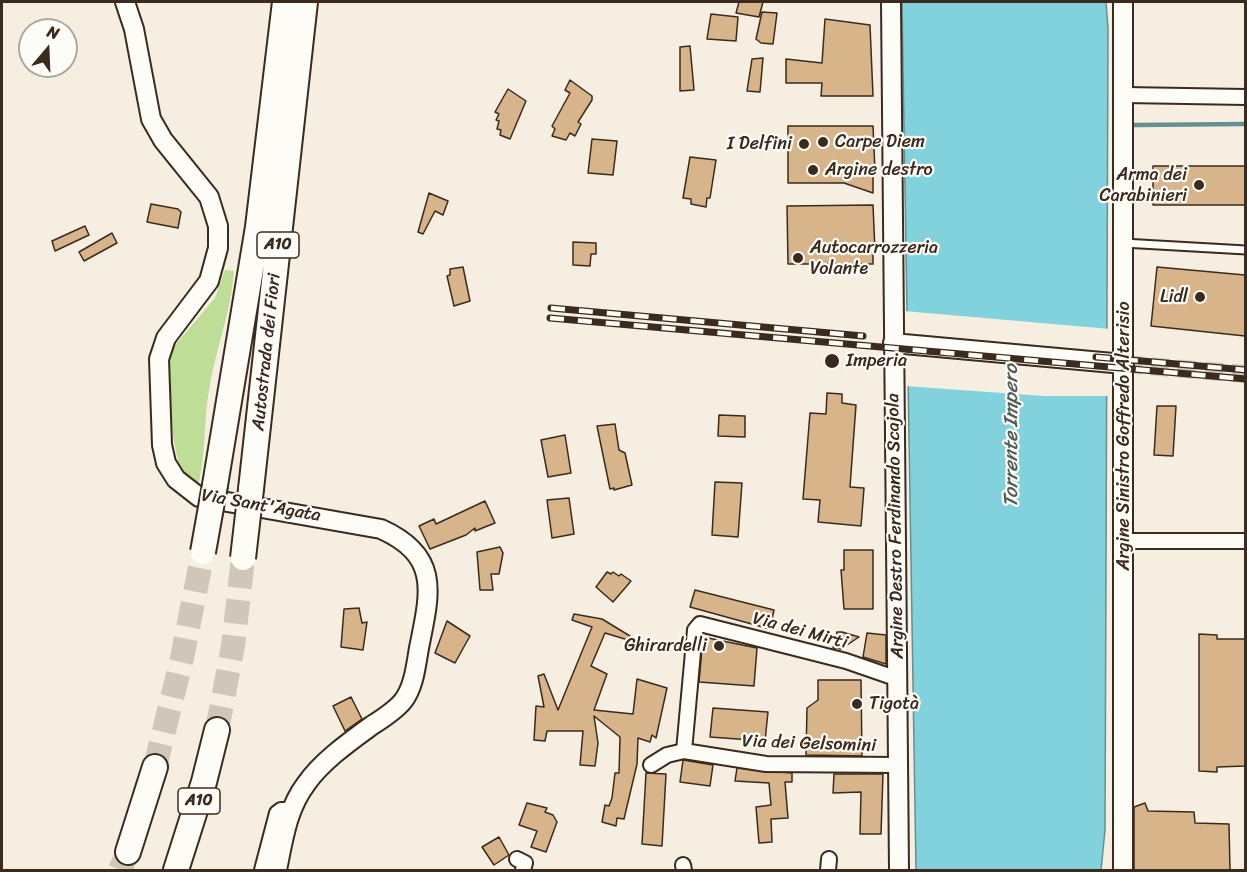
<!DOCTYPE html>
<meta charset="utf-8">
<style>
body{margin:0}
#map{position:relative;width:1247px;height:872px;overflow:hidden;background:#f5eee1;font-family:Sriracha,sans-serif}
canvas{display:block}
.frame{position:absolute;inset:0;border:3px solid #3b2a1e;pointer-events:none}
.north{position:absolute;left:18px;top:18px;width:60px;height:60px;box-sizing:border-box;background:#fdfcf7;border:2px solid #afa8a0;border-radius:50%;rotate:19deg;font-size:16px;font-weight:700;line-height:24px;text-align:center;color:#3b2a1e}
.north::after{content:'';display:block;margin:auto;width:21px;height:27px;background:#3b2a1e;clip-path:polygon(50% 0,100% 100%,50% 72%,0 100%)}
</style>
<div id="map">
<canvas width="1247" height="872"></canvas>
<div class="frame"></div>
<div class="north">N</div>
</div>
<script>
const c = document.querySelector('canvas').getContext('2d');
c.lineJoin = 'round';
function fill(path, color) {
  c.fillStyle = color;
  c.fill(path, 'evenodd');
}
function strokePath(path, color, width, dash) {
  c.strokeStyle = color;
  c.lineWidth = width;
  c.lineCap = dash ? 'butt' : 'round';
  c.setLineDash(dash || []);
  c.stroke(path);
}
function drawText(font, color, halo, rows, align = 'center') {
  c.font = font + ' Sriracha,sans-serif';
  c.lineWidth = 4.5;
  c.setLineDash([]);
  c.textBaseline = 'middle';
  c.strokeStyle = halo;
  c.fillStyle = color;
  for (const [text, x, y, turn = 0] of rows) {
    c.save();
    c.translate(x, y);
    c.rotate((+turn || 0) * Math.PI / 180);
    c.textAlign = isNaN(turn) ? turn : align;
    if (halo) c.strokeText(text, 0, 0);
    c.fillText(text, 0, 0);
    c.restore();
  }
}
fill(new Path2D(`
 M225,270l9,1c-3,41 -17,74 -24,114 -7,34 -3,65 -12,101l-13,-7 -7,-18 -5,-25 -5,-75 8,-17 39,-46z`), '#bede97');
const water = new Path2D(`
 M902,2h204l2,27 -3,801 -4,40h-185z`);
fill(water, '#82d2de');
strokePath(water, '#668f91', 1.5);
fill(new Path2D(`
 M904,311l206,18v67h-66l-139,-10z`), '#f5eee1');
strokePath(new Path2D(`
 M1134,125l112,-1`), '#668f91', 4.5);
const building = new Path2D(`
 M739,2h24l-4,15 -23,-4z
 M762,12l15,1 -4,31 -12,-1 -5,-4z
 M711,14l27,3 -2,24 -29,-2z
 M825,19l45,6 3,71h-52l1,-13h-36v-24l36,4z
 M690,46l4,44 -14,1v-44z
 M763,58l-3,34 -13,-1 5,-32z
 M570,80l22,16v4l-14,22 3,2 -6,12 -5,-3 -4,7 -14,-4 3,-7 -3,-3 18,-33 -5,-3z
 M508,89l18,12 -16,38 -10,-4 1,-5 -4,-1 2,-8 -3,-1 3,-6 -4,-2z
 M788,126h85l2,45h-2v22l-29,-10h-56z
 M592,139l25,2 -4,34 -25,-2z
 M690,157l26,3 -6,38h-3l-1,9 -15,-3v-5l-8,-1z
 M1153,166h92v39h-92z
 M429,193l19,8 -5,14 -8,-4 -12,23 -5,-2z
 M151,204l27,5 3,3 -3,16 -31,-6z
 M873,205l2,46h-2v13h-85l-1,-58z
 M85,226l4,9 -34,16 -3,-10z
 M112,233l5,10 -33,18 -5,-9z
 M573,242l23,1v11h-5l-1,12 -17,-1z
 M463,267l7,34 -16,5 -7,-30 3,-1v-6z
 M1157,267l88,8v61l-94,-10z
 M827,393l15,1v9l14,2 -6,82 14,1 -3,38 -43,-4 2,-22 -17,-1 7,-86 16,1z
 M1157,406h19l-3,50 -19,-1z
 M719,415l26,1v21l-27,-1z
 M615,424l4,26 6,3 7,32 -18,5v-2l-4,1 -13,-63z
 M565,435l6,38 -23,4 -7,-37z
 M715,482l27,1 -4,54 -26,-2z
 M569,498l5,36 -22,4 -5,-38z
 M485,501l10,22 -20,8v-3l-9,7 -36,14 -11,-23 15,-7 2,5z
 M500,547l3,6 -4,21h-8l2,16h-13l-3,-38z
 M844,550h29v59h-29l-3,-39h3z
 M607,572l4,2 2,-2 6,4 2,-2 10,7 -18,21 -17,-15z
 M695,590l79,20 -4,19 -80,-22z
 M359,608l3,15 5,-1 -4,28 -22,-3 3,-38z
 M574,614l28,5 28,17 -2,4 -23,-7 -14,33 16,8 -13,36 39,4 4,-35 30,9 -11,50 -4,-3 -2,7 -12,-4 -1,26 -13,55 -7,-1 -1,8 -14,-4 3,-17 4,1 3,-8 3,-25h4l1,-36 -26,-21 4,27 -3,23 -15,-1 3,-34h-36l-2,10 -11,-1 2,-34 8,1 -6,-31 6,-2 14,36 34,-83 -20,-7z
 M447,621l23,15 -15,27 -20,-10z
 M837,632h5l17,5 -18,12 -8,-1z
 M867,633l19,2v29l-23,-7z
 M1199,634l18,1v4h28v127l-28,1v5l-18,-1z
 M703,637l54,11 -3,38 -55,-4z
 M818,680h43l1,76 -56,-1 1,-47 11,-8z
 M351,697l11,22 -17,12 -12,-25z
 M713,708l55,4 -3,29 -55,-4z
 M683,760l30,5 -3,21 -30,-4z
 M737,768l55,5v9h-7l3,36 -17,1 1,23 -13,1 -3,-36 15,-2 -2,-22 -34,-2z
 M646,773l20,1 -4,72 -20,-2z
 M834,774h49l-2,60h-21l1,-42 -28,1z
 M527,803l20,5 -2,4 8,3 4,7 -11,30 -15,-5 6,-16 -18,-6z
 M1145,803l3,8 46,1 1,11 34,1 1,46h-96v-63z
 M499,837l10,18 -15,10 -12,-18z`);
fill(building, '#d7b489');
strokePath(building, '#3b2a1e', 1.5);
strokePath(new Path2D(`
 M1124,364l122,10`), '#d0c7ba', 18, [18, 9]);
strokePath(new Path2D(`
 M217,730l16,-84 10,-88
 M155,767l27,-109 21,-106
 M120,870l8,-18`), '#d0c7ba', 24, [24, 12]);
const lane = new Path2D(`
 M1123,243l123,7`);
const street = new Path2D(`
 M1125,95l121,2
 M1124,541h122
 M684,751l11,-121 5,-6 146,37 52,18
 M651,765l16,-10 17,-4 82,13 132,1
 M517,859l8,4 -2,7
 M683,865l1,5
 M262,870l15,-57 4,-3h11
 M828,870l1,-11`);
const secondary = new Path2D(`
 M125,2l9,27 17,90 12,21 46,57 9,29v22l-9,33 -43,57 -7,21 3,86 4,18 10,16 23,18 182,32c60,27 49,64 38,119 -3,17 -5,39 -16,53 -8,10 -21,18 -32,25 -22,16 -50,36 -65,58 -19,25 -23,57 -29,86
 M891,2l8,868
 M1123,2v868
 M893,343l231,21`);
const highway = new Path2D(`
 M215,485l43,-258 27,-225
 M251,489l54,-487
 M128,852l27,-85
 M176,870l28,-88 13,-52`);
strokePath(lane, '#3b2a1e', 11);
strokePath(street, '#3b2a1e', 18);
strokePath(secondary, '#3b2a1e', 22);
strokePath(highway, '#3b2a1e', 28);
strokePath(lane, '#fdfcf7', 7);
strokePath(street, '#fdfcf7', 14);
strokePath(secondary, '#fdfcf7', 18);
strokePath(highway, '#fdfcf7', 24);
const rail = new Path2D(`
 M551,308l312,28
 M550,318l696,61
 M1096,357l150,13`);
strokePath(rail, '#3b2a1e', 7);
strokePath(rail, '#fdfcf7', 4.5, [14]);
const highwayBridge = new Path2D(`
 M203,552l12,-67
 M243,558l8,-69`);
strokePath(highwayBridge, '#3b2a1e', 28, []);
strokePath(highwayBridge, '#fdfcf7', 24);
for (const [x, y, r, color] of [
 [823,142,6,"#3b2a1e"],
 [804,144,6,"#3b2a1e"],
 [813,170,6,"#3b2a1e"],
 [1199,185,6,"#3b2a1e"],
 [798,258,6,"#3b2a1e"],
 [1200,297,6,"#3b2a1e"],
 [832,361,8,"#3b2a1e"],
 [719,646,6,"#3b2a1e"],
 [857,704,6,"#3b2a1e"]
]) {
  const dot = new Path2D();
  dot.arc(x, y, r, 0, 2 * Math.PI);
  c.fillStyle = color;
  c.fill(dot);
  strokePath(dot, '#fdfcf7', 2);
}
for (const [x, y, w] of [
 [278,245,42],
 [199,801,42]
]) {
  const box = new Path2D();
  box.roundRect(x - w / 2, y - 13, w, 26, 4.5);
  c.fillStyle = '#fdfcf7';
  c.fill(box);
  strokePath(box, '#3b2a1e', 1.5);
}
drawText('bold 16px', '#3b2a1e', null, [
 ["A10",278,245],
 ["A10",199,801]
]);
drawText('18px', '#3b2a1e', '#fdfcf7', [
 ["Carpe Diem",835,142],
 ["I Delfini",792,144,"right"],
 ["Argine destro",825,170],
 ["Arma dei",1187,175,"right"],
 ["Carabinieri",1187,196,"right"],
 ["Autocarrozzeria",810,248],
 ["Volante",810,269],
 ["Lidl",1188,297,"right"],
 ["Imperia",846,361],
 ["Ghirardelli",707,646,"right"],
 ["Tigotà",869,704]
], 'left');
drawText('18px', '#3b2a1e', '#fdfcf7', [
 ["Autostrada dei Fiori",267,352,-84],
 ["Argine Sinistro Goffredo Alterisio",1124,436,-90],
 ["Via Sant'Agata",261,506,10],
 ["Argine Destro Ferdinando Scajola",896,526,-91],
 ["Via dei Mirti",800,631,15],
 ["Via dei Gelsomini",809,744,2]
]);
drawText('italic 20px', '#505c58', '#fdfcf7', [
 ["Torrente Impero",1012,436,-90]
]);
</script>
